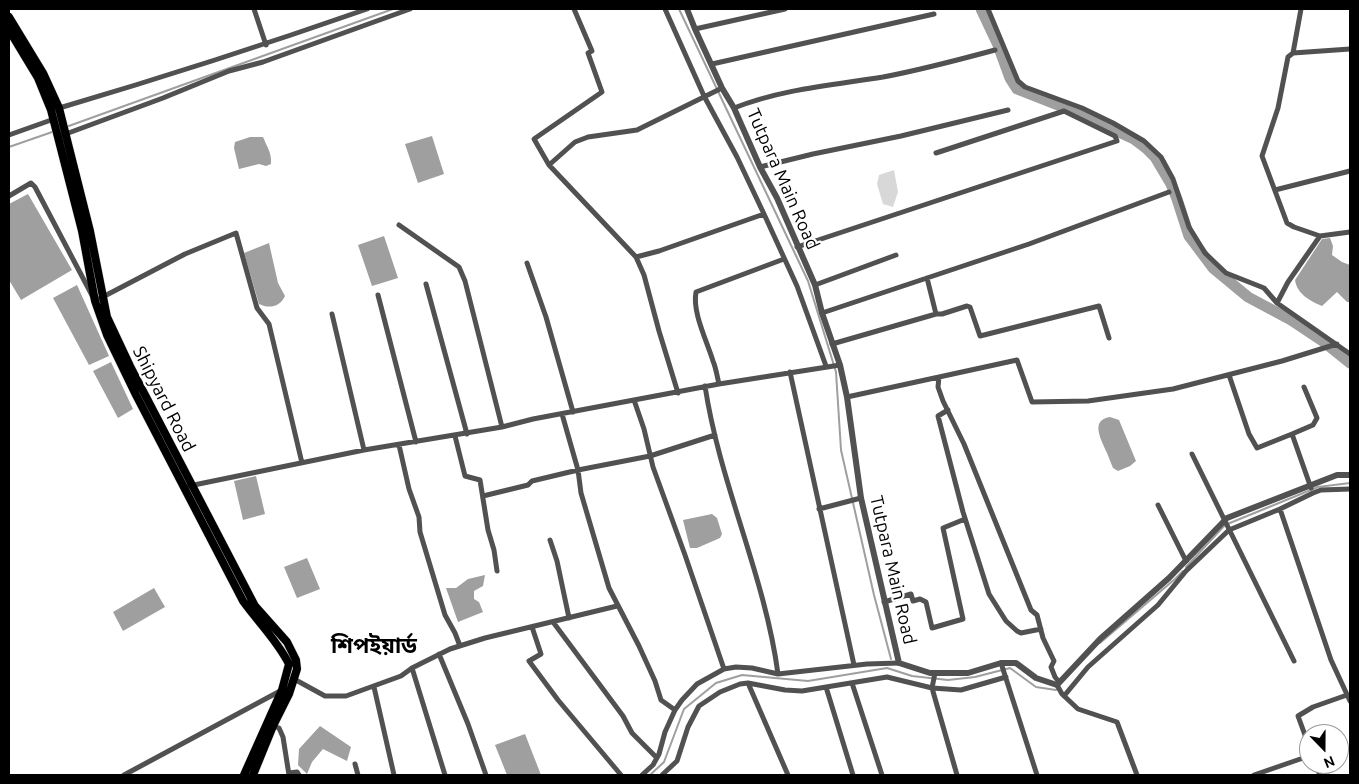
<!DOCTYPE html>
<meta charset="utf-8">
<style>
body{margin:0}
#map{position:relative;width:1359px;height:784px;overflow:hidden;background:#fff;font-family:Ubuntu,sans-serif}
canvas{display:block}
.frame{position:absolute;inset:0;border:10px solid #000;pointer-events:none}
.north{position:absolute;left:1299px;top:724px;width:50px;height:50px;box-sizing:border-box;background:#fff;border:1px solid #999;border-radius:50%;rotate:158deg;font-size:14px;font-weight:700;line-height:20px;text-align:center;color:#000}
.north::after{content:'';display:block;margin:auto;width:18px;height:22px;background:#000;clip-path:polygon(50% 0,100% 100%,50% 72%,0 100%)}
</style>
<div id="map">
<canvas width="1359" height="784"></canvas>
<div class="frame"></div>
<div class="north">N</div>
</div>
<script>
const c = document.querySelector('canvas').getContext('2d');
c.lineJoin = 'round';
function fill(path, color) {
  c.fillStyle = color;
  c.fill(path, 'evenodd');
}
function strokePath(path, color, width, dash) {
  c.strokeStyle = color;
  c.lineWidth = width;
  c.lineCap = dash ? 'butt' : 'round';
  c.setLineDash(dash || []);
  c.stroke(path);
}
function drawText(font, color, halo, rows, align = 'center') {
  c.font = font + ' Ubuntu,"Noto Sans Bengali",sans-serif';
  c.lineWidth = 4.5;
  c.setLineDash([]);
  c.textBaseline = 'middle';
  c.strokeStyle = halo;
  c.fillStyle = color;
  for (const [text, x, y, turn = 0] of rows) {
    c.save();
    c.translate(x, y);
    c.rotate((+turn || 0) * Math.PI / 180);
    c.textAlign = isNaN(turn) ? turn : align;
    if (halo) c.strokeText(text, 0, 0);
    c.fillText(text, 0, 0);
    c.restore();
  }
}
fill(new Path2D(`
 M894,170l4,22 -5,15 -10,-3 -6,-20 2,-9z`), '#d8d8d8');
fill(new Path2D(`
 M432,136l12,38 -26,9 -13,-39z
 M250,137h13c4,10 9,16 8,27l-5,2 -7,-2 -20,5 -5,-21 1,-6z
 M28,194l44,76 -51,30 -12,-20v-76z
 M384,236l14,42 -26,8 -14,-41z
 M1330,238l3,8 -1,9 10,7 8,3v37h-3l-10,-10 -15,14c-12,-5 -25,-12 -27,-26l27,-41z
 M269,243l9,40 7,13c-5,11 -16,13 -26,8l-15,-51z
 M77,285l32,71 -20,9 -36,-67z
 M111,362l22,47 -15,9 -25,-47z
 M1110,417l9,3 17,41 -6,5 -12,5 -5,-3c-2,-5 -4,-10 -6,-15 -5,-12 -18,-33 3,-36z
 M256,476l9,38 -22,6 -9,-39z
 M712,514l5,4 5,16 -2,4 -23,10h-7l-7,-28z
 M307,558l13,31 -23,9 -13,-31z
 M485,575l-2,11 -9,5v8l5,3 4,10 -25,10 -12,-34h10l12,-9z
 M154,588l11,19 -42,24 -10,-19z
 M320,726l31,21 -4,14 -24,-12 -11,13 -5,12 -9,-9 1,-16z
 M525,734l16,41h-34l-12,-30z`), '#9f9f9f');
strokePath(new Path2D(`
 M679,9l129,272 28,91 5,78 33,145 17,64
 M66,127l327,-118
 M9,147l46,-16
 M1186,567l39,-42 93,-38 32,-4
 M1100,643l75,-64 8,-8
 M650,775l14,-13 20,-53 32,-26 26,-8 66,6 79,-13 25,8 36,4 27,-3 35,-9 26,19 20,3 1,-1`), '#9f9f9f', 2);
strokePath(new Path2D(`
 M981,9l17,36 12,33 7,11 61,24 56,26 12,9 9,9 16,27 6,15 12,37 24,32 35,29 43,23 33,22 26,21`), '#9f9f9f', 11);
const primary = new Path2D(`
 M9,17l34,56 16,35 31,123 17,86 23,49 125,240 32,36 9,18 1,9 -8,25 -16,32 -20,49
 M9,30l29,48 13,32 31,121 13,70 12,34 29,60 107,206c15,21 34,39 46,63l-7,26 -38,85`);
strokePath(primary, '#dbdbdb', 9);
strokePath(new Path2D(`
 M254,9l12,36
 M574,9l18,42 -4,2 14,39 -68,47 15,26 87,92 8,18 15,56 19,62
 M665,9l39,87 33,61 27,57 33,72 29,80
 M988,9l30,72 7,6 57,21 31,15 31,18 17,16 12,22 16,48 16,26 21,20 38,15 13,15 73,51
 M1301,9l-8,44 -5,4 -10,51 -16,48 25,67 7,4 26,9
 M695,29l90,-20
 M1293,53l57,-4
 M712,64l222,-50
 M734,108c48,-19 99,-23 149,-31 38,-7 75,-17 112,-27
 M56,109c105,-31 208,-64 311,-100
 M9,135l45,-16
 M63,135l100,-37 66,-27 34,-9 147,-53
 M549,165l26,-23 13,-5 49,-7 85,-42
 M760,167l53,-13 88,-18 107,-26
 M1275,190l75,-19
 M9,196l22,-13 4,4 60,114 90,-47 51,-21 21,75 12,16 33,139
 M399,225l60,42 6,14 37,146
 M797,247l320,-106 -2,-5 -51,-25 -128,42
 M636,257l23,-6 105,-37
 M527,263l19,54 27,95
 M927,278l9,36h6l25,-8 3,1 10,29 119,-30 10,32
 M426,284l41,150
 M815,285l81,-30
 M378,295l38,147
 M1277,303l11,-21 32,-46 30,-4
 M822,313l207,-69 140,-52
 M332,314l32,136
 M832,344l104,-30
 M790,372l64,293
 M1229,375l20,59 8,14 35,-14
 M939,377l78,-17 15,42 56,-1 85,-12 109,-28 55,-17
 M719,384c-2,-8 -3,-16 -6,-23 -6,-20 -21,-49 -17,-69l88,-33
 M705,386c15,99 60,190 73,288
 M1304,387l13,31 -4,7 -21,9 19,54
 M847,397l92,-20 -1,10 5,14 21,43 67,166 6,5 6,23 11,23 -3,6 4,10 4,5
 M634,400l10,29 9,38 32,88 39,114
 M948,410l-10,6 25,96 26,82 17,27 11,10 4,2 20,-4
 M562,414l16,56 3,23 28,95 30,58 16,35 6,19 14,10
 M455,436l10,40 15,4 8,50 6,20 3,21
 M399,445l10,44 10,28 1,15 25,83 10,18 5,13
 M1192,454l102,207
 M189,486l175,-36 138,-23 31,-8 186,-35 121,-19
 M483,496l45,-11 4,-4 46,-11 72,-14 65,-21
 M1158,505l28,56
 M819,509l42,-11
 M1280,509l51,151 19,41
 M550,540l7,21 12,57
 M884,602l27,-8 2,7 7,-2 6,3 6,26 31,-9 -20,-91 22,-9
 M553,622l70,94 9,17 25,25
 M532,627l9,27 -12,7 29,39 63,75
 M439,654l29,70 18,51
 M1001,663l36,112
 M412,668l33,107
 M935,673l-3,15 25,87
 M294,679l31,17h21l55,-20 11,-8 38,-19 35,-11 132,-32
 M748,683l40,92
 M852,683l30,92
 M1057,685l5,9 16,15 39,13 20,53
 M374,687l20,88
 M826,687l27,88
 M1064,696l24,-29 70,-62 28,-34 43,-41 51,-21 33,-16 8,-3 29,-1
 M273,726l6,2 4,9 6,38
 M1309,746l-11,-30 15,-9 34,-12
 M355,764l3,11
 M1315,764l5,11
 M289,773l8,-1 2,3
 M124,775l158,-85
 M642,775l11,-10 6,-11 6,-22 10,-22 7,-10 15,-16 27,-15 12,-2 16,1 26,6 89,-10 32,-1
 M662,775l15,-14 11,-34 11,-21 21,-14 20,-8 8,-1 37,7 17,1 85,-14 45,11 29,2 45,-13
 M1254,775l55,-19`), '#515151', 5);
strokePath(new Path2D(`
 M687,9l8,20 27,59 12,20 26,59 17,31 38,87 7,28 18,52 7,32 14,101 38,165 31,10h38l33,-10h15l20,15 21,7 43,-46 69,-61 58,-60 110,-43h13`), '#515151', 6);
strokePath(primary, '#000', 8);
drawText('18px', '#000', '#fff', [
 ["Tutpara Main Road",783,179,66],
 ["Shipyard Road",164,399,63],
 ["Tutpara Main Road",893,570,77]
]);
drawText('bold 22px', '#000', '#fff', [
 ["শিপইয়ার্ড",374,646]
]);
</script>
